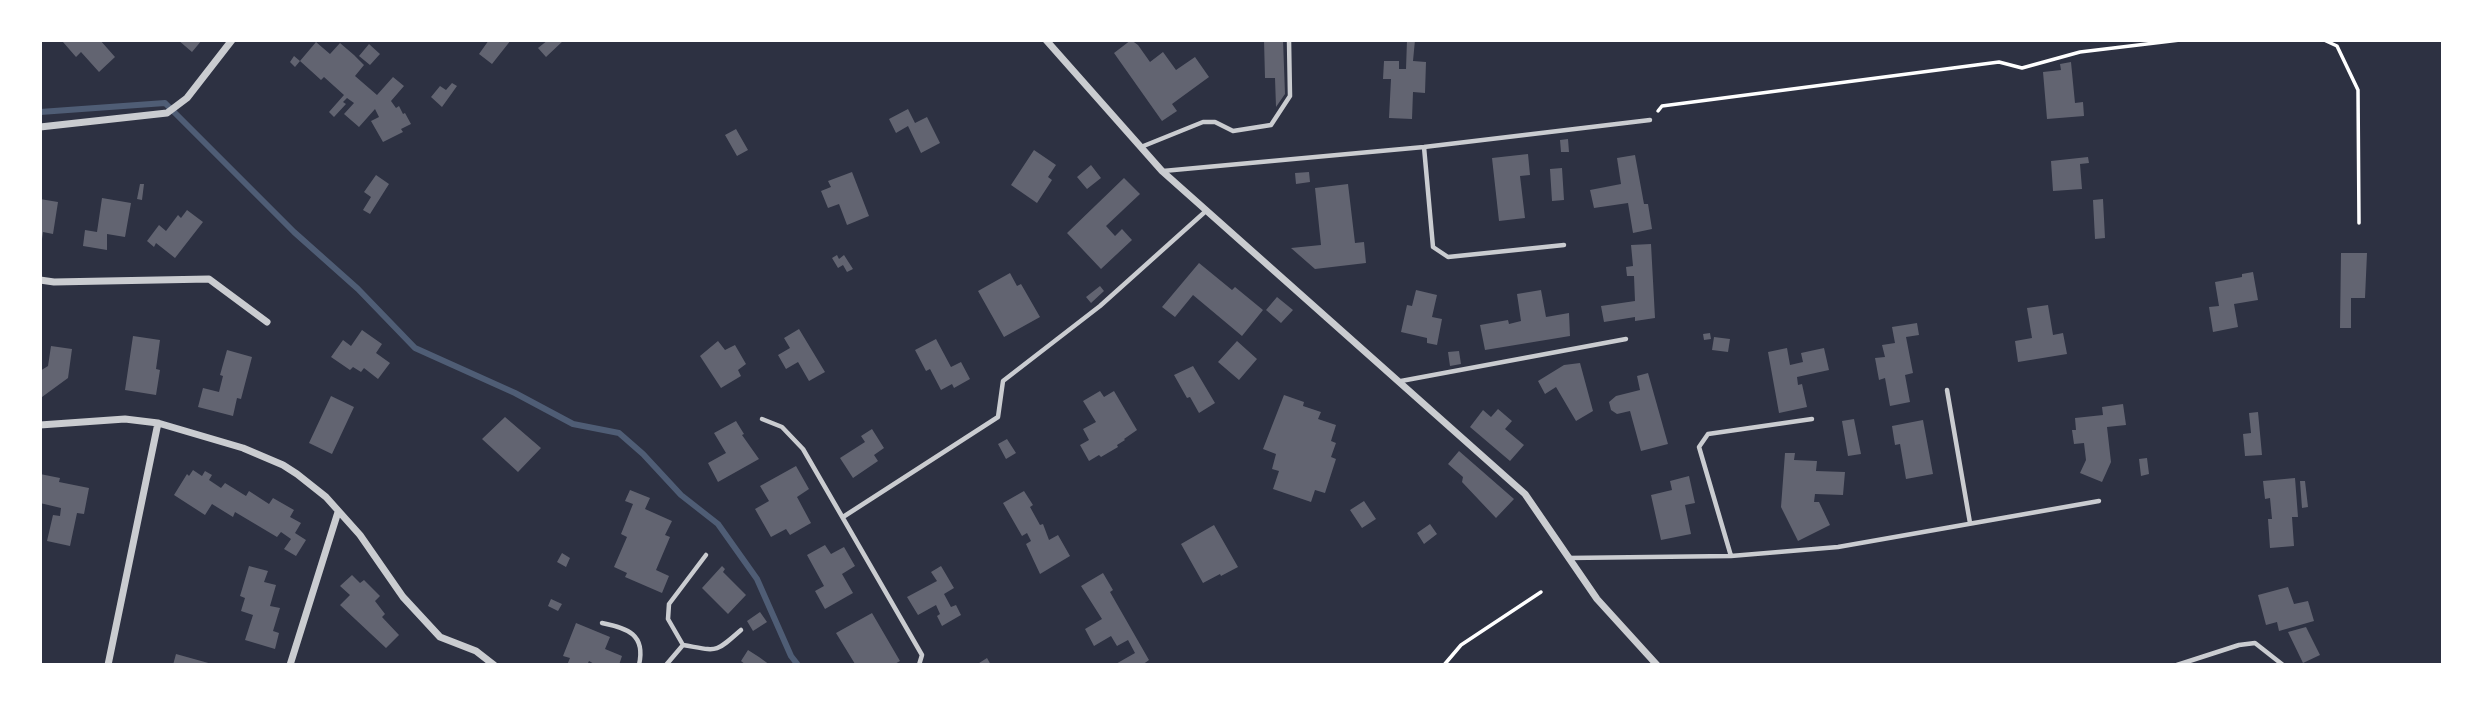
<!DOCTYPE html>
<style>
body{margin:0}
#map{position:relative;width:2483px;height:705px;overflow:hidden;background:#2d3142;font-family:"Source Serif 4",serif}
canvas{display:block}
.frame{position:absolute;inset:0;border:42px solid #fff;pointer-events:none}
</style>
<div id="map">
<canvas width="2483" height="705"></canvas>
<div class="frame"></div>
</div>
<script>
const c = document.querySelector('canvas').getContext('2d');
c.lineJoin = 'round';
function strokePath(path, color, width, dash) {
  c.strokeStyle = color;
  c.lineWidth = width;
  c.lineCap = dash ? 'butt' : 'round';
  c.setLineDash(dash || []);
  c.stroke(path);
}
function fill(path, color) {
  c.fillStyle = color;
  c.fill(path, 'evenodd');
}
strokePath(new Path2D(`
 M40,112l125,-9 129,129 64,57 57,59 100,45 58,31 46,9 24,21 38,41 37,29 39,55 34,77 7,9`), '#4f5d75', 6);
fill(new Path2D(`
 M65,40h35l15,17 -16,15 -18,-20 -5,5 -13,-15z
 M178,40h24l-10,12z
 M489,40h22l-19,24 -13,-10z
 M548,40h16l-18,17 -8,-9z
 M1131,40l7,5 12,17 13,-10 13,18 19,-13 14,20 -37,27 5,7 -15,10 -48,-68z
 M1264,40h19l2,54 -9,13 -1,-29h-10z
 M1407,40h8l-2,21 13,1 -1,31 -12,-1 -1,27 -23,-1 2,-39h-8l1,-18h15v8h7z
 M316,42l14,12 10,-11 14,12 10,10 -9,11 22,19 16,-18 11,9 -13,15 5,7 3,-2 4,8 2,-1 6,11 -10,5 2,3 -20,10 -12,-21 8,-4 -4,-8 -16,18 -15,-13 10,-11 -7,-5 -4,4 3,2 -12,13 -5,-5 15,-17 -20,-18 -3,3 -21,-19 -5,6 -5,-5 4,-6 6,5z
 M369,44l11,10 -10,11 -11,-9z
 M2071,62l4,41 8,-1 1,14 -37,3 -4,-47 18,-2 -1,-6z
 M452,83l5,3 -15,21 -11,-10 9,-11 6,4z
 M908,109l7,14 12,-6 13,26 -19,10 -13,-27 -12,7 -7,-14z
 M736,129l12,21 -11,6 -12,-21z
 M1568,139l1,13h-8l-1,-12z
 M1034,150l22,15 -8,12 4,3 -15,23 -26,-18z
 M1528,154l2,21 -10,1 5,42 -26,3 -7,-63z
 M1635,155l9,49h4l4,25 -19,4 -5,-30 -34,5 -4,-18 31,-6 -4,-26z
 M2088,157l1,6 -9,1 2,25 -29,2 -2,-30z
 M1091,165l10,13 -14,11 -10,-12z
 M1562,168l2,32 -12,1 -2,-32z
 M852,172l17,44 -22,9 -8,-21 -11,4 -7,-17 10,-4 -3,-6z
 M1309,172l1,10 -14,2 -1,-11z
 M376,175l13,9 -19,30 -7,-4 8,-13 -7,-5z
 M1124,178l16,16 -34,32 9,10 7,-7 10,11 -31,29 -34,-36z
 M140,184h4l-2,16 -5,-1z
 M1348,184l7,59 9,-1 2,21 -51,6 -24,-21 30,-3 -6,-57z
 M102,198l29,5 -6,34 -18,-3v16l-24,-4 2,-16 12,2z
 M40,199l18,3 -5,32 -10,-2 -1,7z
 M2103,199l2,39 -10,1 -2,-39z
 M187,210l16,12 -28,36 -19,-15 -2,4 -7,-6 12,-16 7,6 12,-16 3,3z
 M1651,244l4,74 -20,3v-4l-31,5 -3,-16 34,-5 -1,-25h-7l-1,-9 7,-1 -2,-21z
 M2341,253h26l-2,45h-14v30h-11z
 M837,255l2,4 5,-4 9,14 -6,3 -4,-7 -5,3 -6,-10z
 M1199,263l33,27 3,-3 28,23 -21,26 -49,-41 -18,22 -13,-10z
 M2253,272l5,28 -24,4 4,23 -25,5 -4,-25 10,-1 -4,-24 27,-5v-3z
 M1010,273l7,13 4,-2 19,33 -36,20 -26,-46z
 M1100,286l4,5 -13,12 -5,-6z
 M1416,290l21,5 -5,22 10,2 -5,26 -10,-2v-5l-26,-6 6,-27 5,1z
 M1541,290l5,27 23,-4 1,23 -85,14 -5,-25 28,-5 1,4 12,-3 -4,-27z
 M1277,297l16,13 -12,13 -15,-13z
 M2048,305l5,30 10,-2 4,21 -49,8 -3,-21 17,-3 -5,-30z
 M1917,323l2,12 -13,2 7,36 -8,2 5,27 -20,4 -5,-28 -6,2 -4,-22 10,-1 -3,-12 13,-2 -3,-16z
 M799,329l26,43 -16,9 -11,-19 -12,7 -8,-14 12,-7 -6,-10z
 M362,330l20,14 -6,9 14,10 -12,16 -14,-11 -3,4 -8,-5 -3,3 -19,-13 12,-17 8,6z
 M1710,333l1,6 -7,1 -1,-6z
 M133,336l27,4 -4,29 4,1 -4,25 -31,-5z
 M1714,337l16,2 -2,13 -16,-2z
 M936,339l15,28 10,-5 9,17 -16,9 -2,-4 -11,6 -11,-21 -4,2 -11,-21z
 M718,341l7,9 10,-5 11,19 -8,6 3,6 -20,12 -21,-32z
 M1237,341l20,18 -18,21 -21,-18z
 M51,346l21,3 -4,29 -26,19 -2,-26 8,-5z
 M1787,348l3,17 13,-3 -2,-9 23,-5 5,22 -32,7 1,8 4,-1 5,23 -28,6 -11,-61z
 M227,350l25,7 -11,42 -4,-1 -4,18 -35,-9 5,-19 16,4 4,-16 -3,-1z
 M1459,351l2,13 -11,2 -2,-14z
 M1580,363l13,48 -17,10 -20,-34 -11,7 -7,-13 26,-16z
 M1193,366l22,37 -16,10 -9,-16 -3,1 -13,-23z
 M1648,373l20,71 -27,7 -11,-40 -13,3 -6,-4 -2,-8 7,-6 24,-6 -3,-14z
 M1100,391l4,6 10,-6 23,39 -13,9 1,1 -8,5 1,2 -17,10 -2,-2 -10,6 -9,-16 9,-5 -6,-11 13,-7 -13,-21z
 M1284,395l20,7 -1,4 18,6 -3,7 18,6 -5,16 5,2 -5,14 5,2 -11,34 -10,-3 -4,12 -38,-13 6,-18 -7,-2 4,-15 -13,-5z
 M331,396l23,11 -22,47 -23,-11z
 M2123,404l3,21 -19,2 4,35 -9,20 -22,-9 6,-13 -2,-17 -10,1 -2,-14h4l-1,-12 28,-3 -1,-8z
 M1498,409l14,12 -7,8 19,16 -14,16 -40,-34 13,-17 8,7z
 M2258,412l4,43 -17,1 -2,-22 8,-1 -2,-20z
 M505,417l36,31 -23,24 -36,-33z
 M1854,419l7,35 -13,2 -6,-35z
 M1923,420l10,54 -27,5 -6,-35 -5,1 -3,-19z
 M736,421l8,13 -2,1 17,24 -41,23 -10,-19 18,-10 -12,-20z
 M872,429l12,19 -10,7 4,6 -25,17 -13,-20 25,-16 -4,-6z
 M1007,439l9,14 -10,6 -8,-15z
 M1459,451l55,48 -18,19 -34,-36 1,-5 -15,-13z
 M1785,453h10l-1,7 23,1 -1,10 29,1 -2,23 -28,-1 -1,8h5l11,23 -32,16 -17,-34z
 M2147,458l2,16 -8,2 -2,-17z
 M796,466l13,23 -12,8 14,26 -21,12 -4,-6 -15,8 -16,-28 14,-8 -9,-15z
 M193,470l9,6 3,-5 7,4 -3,5 12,8 4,-5 21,13 3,-5 20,13 4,-6 21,12 -4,7 11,6 -6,10 11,7 -10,16 -12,-7 7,-10 -10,-7 -4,5 -42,-25 -2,5 -21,-13 -7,11 -31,-20 13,-21 2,2z
 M40,474l20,4 -1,4 30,6 -5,26 -7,-1 -7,33 -23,-5 6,-26 7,1 1,-8 -21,-5z
 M1689,476l6,27 -10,2 6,29 -30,6 -10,-45 21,-5 -2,-9z
 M2295,478l3,39h-6l2,29 -24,2 -2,-29h4l-2,-21 -5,1 -2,-18z
 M2300,481h5l3,26 -6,1z
 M630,490l20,8 -5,11 27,12 -7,14 5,2 -14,33 13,6 -7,17 -37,-16 2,-4 -13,-6 13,-30 -6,-3 12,-30 -8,-3z
 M1024,491l9,14 -3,2 10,18 3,-1 6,16 9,-5 12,21 -30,18 -14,-30 5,-3 -4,-8 -5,3 -19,-33z
 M1364,501l12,18 -14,9 -12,-18z
 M1430,524l7,10 -13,10 -7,-11z
 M1214,525l24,42 -17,9 -1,-2 -17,9 -22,-39z
 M825,545l6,9 13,-7 11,19 -13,8 11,19 -28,16 -10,-18 9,-5 -17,-31z
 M562,553l8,5 -4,9 -9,-5z
 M249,566l19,5 -4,11 12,3 -6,21 10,2 -7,23 6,2 -4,16 -30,-9 8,-25 -12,-4 4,-13 -5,-2z
 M722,566l3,3 -2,3 23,23 -18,19 -26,-26z
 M941,566l13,22 -10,6 7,13 5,-2 5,10 -19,11 -5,-10 3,-2 -4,-9 -18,10 -11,-18 30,-16 -6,-9z
 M1103,573l10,17 -3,2 39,68 -7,5h-28l21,-12 -7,-13 -11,6 -6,-10 -17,10 -9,-17 17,-10 -21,-33z
 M352,575l8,8 4,-3 16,16 -5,5 10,13 -3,3 17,18 -13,13 -46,-43 10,-10 -10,-9z
 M2288,587l6,17 14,-3 6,20 -35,10 -2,-9 -11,3 -8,-30z
 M551,599l11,5 -4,7 -10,-5z
 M760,612l7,10 -14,9 -6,-10z
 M872,613l28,48 -7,4h-17l-1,-2 -4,2 -16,-1 -19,-31z
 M576,623l34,14 -5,12 17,7 -3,9h-23l-7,-4 -2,4h-20l3,-7 -7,-2z
 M2306,627l14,28 -17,8 -15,-31z
 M748,650l11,7 11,8h-24l-5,-4z
 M176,654l36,10 -1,1h-38z
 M987,658l4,7h-15z`), '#626471');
strokePath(new Path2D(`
 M2324,40l13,6 21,44 1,133
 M1658,111l4,-5 337,-44 23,6 58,-16 100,-12
 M1444,665l17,-20 80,-53`), '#fff', 3.5);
strokePath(new Path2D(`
 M1141,147l62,-25h12l18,9 38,-6 19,-29 -1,-56
 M1424,147l9,100 15,10 116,-12
 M1163,171l261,-24 226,-27
 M1401,381l225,-42
 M1947,390l23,133
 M762,419l20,8 21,22 119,206 -3,10
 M843,517l155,-100 5,-36 97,-75 107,-96
 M1731,556l-32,-109 9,-13 104,-15
 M1568,558l163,-2 107,-9 261,-46
 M602,623c25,5 44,11 37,42
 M683,645l-15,-26 1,-15 37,-49
 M666,665l17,-20c35,6 31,9 58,-15
 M2177,665l62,-20 16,-2 28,22`), '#caccd0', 4.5);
strokePath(new Path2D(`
 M1046,40l116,131 363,323 72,105 60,66
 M40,127l127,-14 20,-15 45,-58
 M40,280l14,2 155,-3 58,43
 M40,425l85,-6 33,4 85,25 40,17 14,9 29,23 34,38 43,62 37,40 36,14 18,14
 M108,665l50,-242
 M290,665l48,-153`), '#caccd0', 7);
</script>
